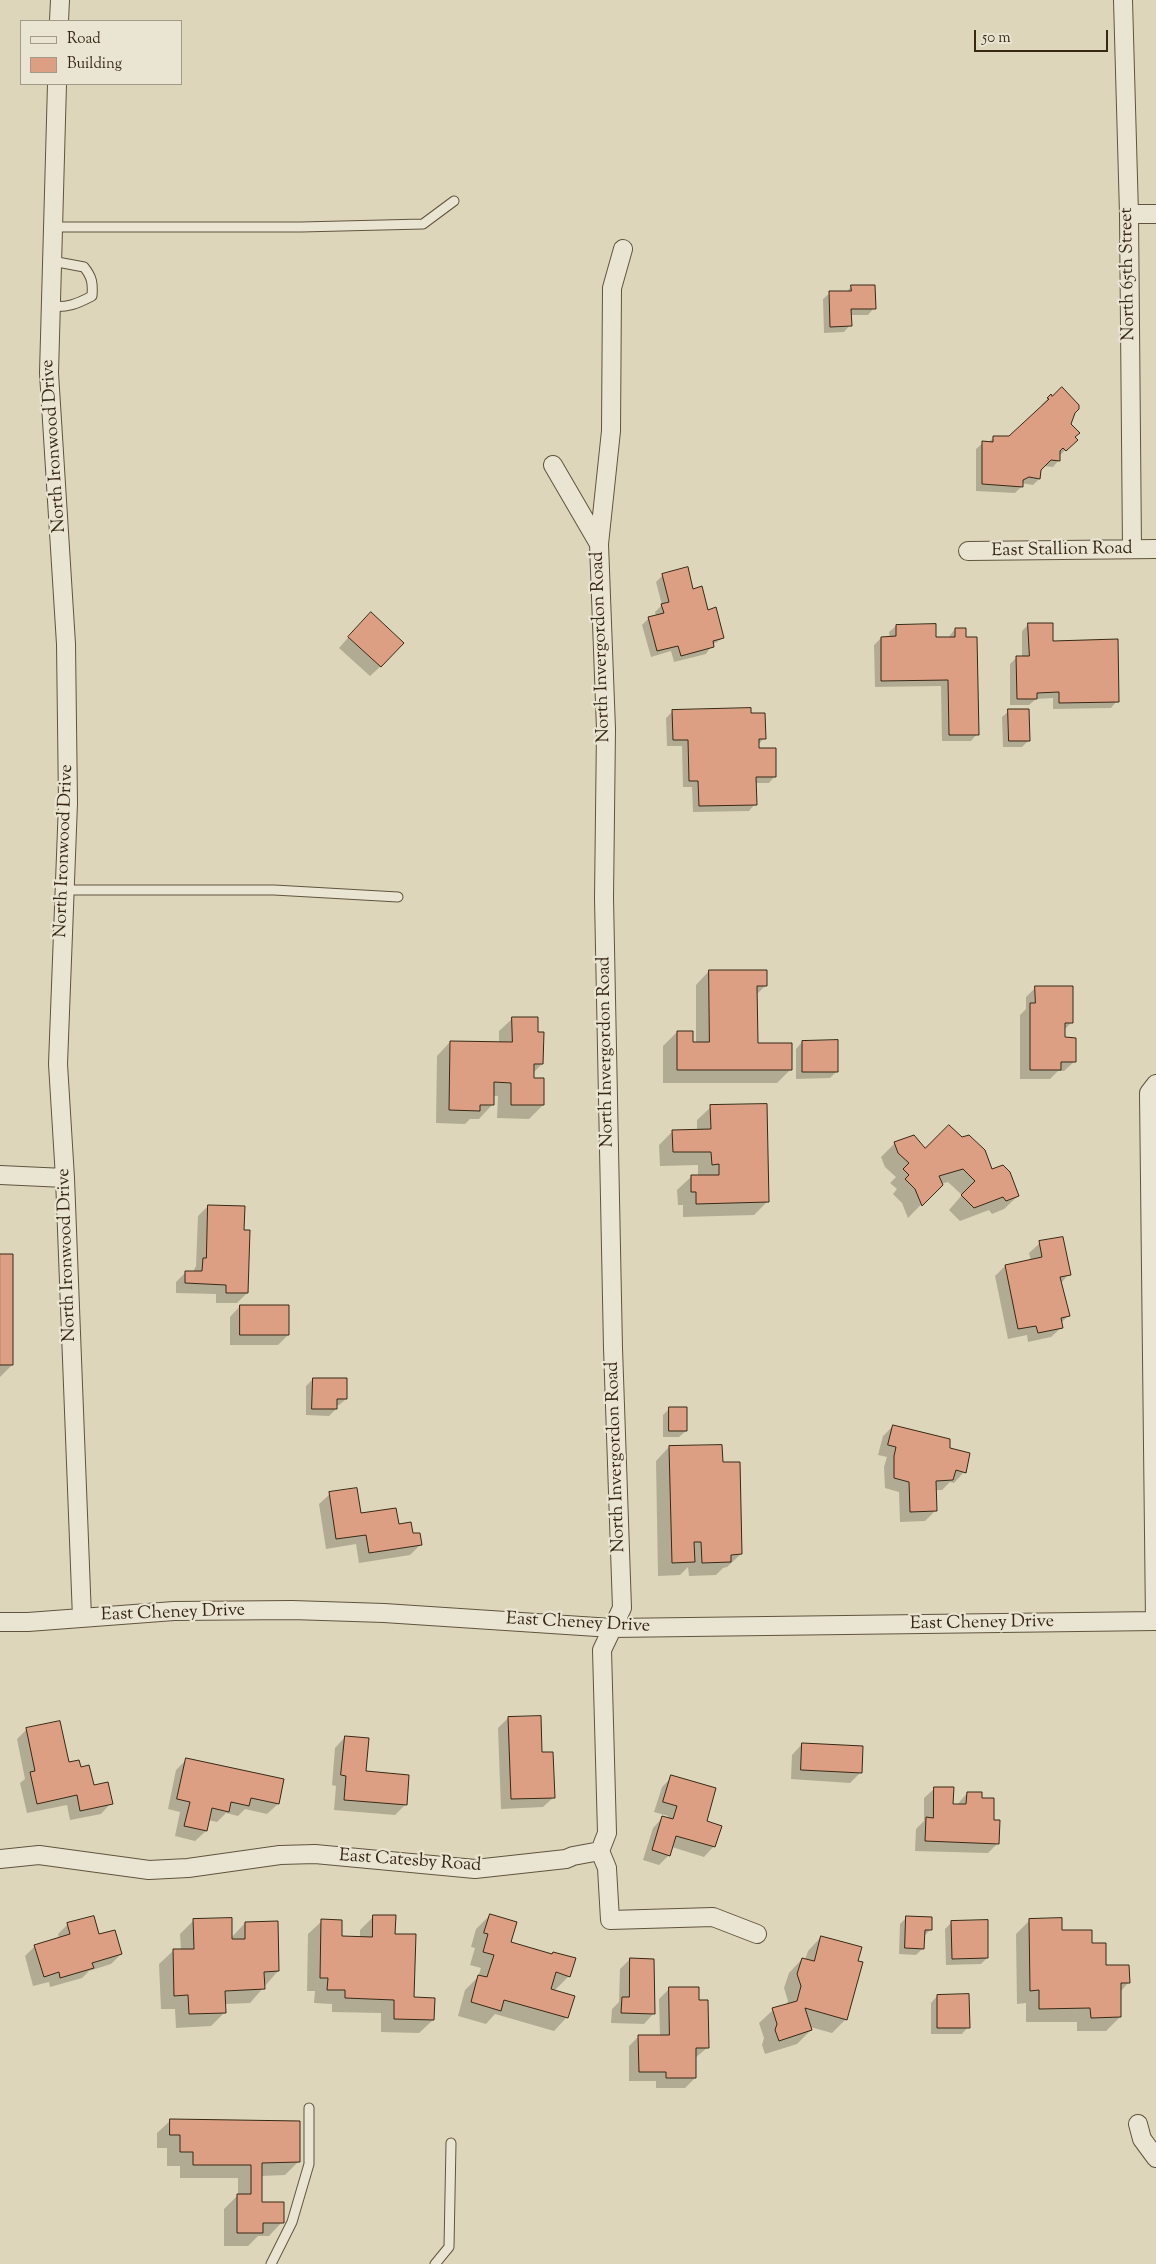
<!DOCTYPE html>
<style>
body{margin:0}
#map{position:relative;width:1156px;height:2264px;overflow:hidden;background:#ded6ba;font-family:"Sorts Mill Goudy",serif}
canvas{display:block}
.legend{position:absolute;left:20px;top:20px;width:162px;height:65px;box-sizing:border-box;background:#eae4d2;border:1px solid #a29986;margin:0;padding:6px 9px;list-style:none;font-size:15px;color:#372814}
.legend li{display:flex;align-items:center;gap:10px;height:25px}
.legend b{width:25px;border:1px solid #a29986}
.scale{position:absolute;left:974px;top:30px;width:134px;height:22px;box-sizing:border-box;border:2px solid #372814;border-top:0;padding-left:6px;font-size:15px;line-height:18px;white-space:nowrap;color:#372814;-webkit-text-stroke:4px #eae4d2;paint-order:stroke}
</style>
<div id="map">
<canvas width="1156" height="2264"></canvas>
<ul class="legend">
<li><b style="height:6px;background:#eae4d2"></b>Road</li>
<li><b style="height:14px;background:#dd9f83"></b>Building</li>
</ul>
<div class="scale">50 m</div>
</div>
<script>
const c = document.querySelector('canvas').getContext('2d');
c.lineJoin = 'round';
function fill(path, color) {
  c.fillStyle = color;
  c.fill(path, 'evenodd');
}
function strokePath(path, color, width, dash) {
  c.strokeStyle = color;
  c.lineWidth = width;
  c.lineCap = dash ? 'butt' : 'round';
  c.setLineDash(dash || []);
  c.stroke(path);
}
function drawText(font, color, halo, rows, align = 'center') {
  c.font = font + ' "Sorts Mill Goudy",serif';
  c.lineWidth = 4.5;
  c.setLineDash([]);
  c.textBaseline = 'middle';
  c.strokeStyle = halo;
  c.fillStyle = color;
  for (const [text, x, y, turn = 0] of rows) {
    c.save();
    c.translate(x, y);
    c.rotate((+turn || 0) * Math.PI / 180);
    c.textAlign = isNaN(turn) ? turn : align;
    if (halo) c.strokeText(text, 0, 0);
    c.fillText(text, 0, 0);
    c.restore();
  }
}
fill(new Path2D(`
 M851,287l23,21 -6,7h-18v10l-6,7 -20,1 -1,-34 7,-6 16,-1z
 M1051,396l23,17 -4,11 6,16 -17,16v4l-6,7 -10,-1 -4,4v9l-6,6 -12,-2v4l-6,6 -39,-2v-42l7,-6h5l6,-6 15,1 34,-32 -2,-1z
 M663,575l29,15 31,48 -11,7 -6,9 -32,8 -3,-11 -20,6 -9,-32 7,-7 7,-2 -1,-4 7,-7 -6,-23z
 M360,624l21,42 -11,10 -31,-28z
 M1028,625l24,17 65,59 -6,7 -58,1v-11l-17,1 -7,6h-19v-41l6,-6 6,-1v-26z
 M896,626l39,12h13l7,-9 22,105 -6,7h-29l-1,-55 -66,1 -1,-42 7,-7h9l-1,-6z
 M673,711l77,3 14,24 -6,7v5l17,26 -6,7h-14v21l-6,7 -56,1 -1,-25h-9l-1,-41h-15l-1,-28z
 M1009,711l20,29 -7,7h-19l-1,-30z
 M709,971l57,14 -10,10v50l35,24 -14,14h-114v-37l14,-14 14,11h5v-58z
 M1036,987l35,36 -7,7v9l11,22 -11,10h-6l-8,8h-30v-64l6,-6v-12z
 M513,1018l24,15 5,31 -9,9v7l10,25 -14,14 -32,-1 1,-22h-6v9l-13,14h-9l-5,5 -29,-1 1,-67 13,-14 49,1v-12z
 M802,1042l35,29 -7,7 -34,1v-30z
 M711,1107l57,94 -14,14 -71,2v-12h-5l-1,-15 14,-13 7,-1v-11l-38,1 -1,-21 14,-14h24v-11z
 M895,1143l30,7 66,21 27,25 -14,13 -12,5 -3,-4 -29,11 -11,-11 13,-15 -14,-13 -7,2 -33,34 -6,-15 -9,-9 4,-5 -7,-6 6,-6 -11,-10 -4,-10z
 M208,1206l34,25 5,62 -10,10h-21v-9l-40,-1v-11l10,-10h7l3,-6 2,-50z
 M1040,1243l29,31 -8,9 7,33 -7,7 1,4 -11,10 -23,5 -1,-7 -19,4 -13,-63 10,-10 26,-5 -2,-8z
 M0,1255l12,110 -12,12z
 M240,1306l48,29 -10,10h-48v-28z
 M313,1379l33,20 -7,6h-3v4l-7,7 -23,-1v-29z
 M669,1409l17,22 -7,6h-16v-22z
 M893,1426l56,23 15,23 -10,11 -4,-1 -8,8h-7v21l-10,10 -25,1 -1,-30 -14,-4 -1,-21 3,-10 -9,-2 5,-19z
 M669,1447l52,17 20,90 -14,13 -4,1 -7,7 -27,1 -1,-9 -8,8 -22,1 -2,-115z
 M330,1494l30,20 38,12 14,9 8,10 -10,10 -51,8 -3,-19 -30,5 -7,-45z
 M508,1718l33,35 13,44 -11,10 -42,2 -3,-81z
 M27,1729l41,34 12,6 13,18 18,16 -10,11 -31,6 -3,-15 -40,8 -7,-30 5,-4 -8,-40z
 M345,1737l19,36 42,31 -11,11 -61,-5 2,-24 -4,-1 3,-37z
 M802,1744l59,28 -11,11 -59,-4 1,-24z
 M186,1760l92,44 -11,10 -22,-5 -7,7 -12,-3 -9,9 -9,-2 -2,11 -11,10 -20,-5 5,-24 -12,-3 8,-39z
 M672,1777l33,45 9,24 -10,11 -32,-10 -3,8 -10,10 -16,-5 10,-32 10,-11 4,2 1,-3 -14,-4 8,-25z
 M935,1788l17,17h5l10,-12 13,6 12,22 6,22 -10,10 -73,-2 1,-22 8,-8v-23z
 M490,1915l20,28 59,33 -15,15 13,26 -13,14 -59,-17 -9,10 -28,-8 7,-26 13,-13 3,-9 -11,-3 5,-17 -4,-1 5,-18z
 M374,1916l20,19 19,63 20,22 -14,13 -38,-1v-19l-49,-1v-8l-18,-1 1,-12h-8l1,-57 14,-13 18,16 20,1v-8z
 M907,1917l24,12 -7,7 -1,12 -7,7 -17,-1 1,-30z
 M194,1920l37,18 14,-15 33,48 -28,32 -25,1v8l-14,14 -35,2 -1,-19h-14l-2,-45 14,-13 8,-1 -1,-16z
 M1030,1920l60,24 15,22 23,17 -8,9v25l-14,14h-29v-9h-51v-19l-9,1 -1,-70z
 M952,1922l35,36 -6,6 -35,1 -1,-36z
 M68,1924l30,12 23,18 -10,10 -22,7 -7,7 -32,9 -1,-5 -16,4 -8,-30 10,-10 24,-7 -1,-5z
 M821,1937l25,82 -14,14 -22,-6 1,3 -14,14 -32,10 -3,-9 2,-7 -5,-15 14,-13 14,-5 1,-4 -4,-13 5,-15 13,-14 3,1 3,-9z
 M630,1959l22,22h2v32l-10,11 -33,-1 1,-14 7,-7 1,-33z
 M669,1989l29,12 9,47 -12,10v20l-10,10h-29v-7h-27v-35l10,-10h21l-1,-37z
 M937,1996l31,31 -6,7h-31v-31z
 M171,2120l127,42 -13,13 -24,1v27l21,19 -13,14h-11l-10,10h-24v-37l14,-14v-17h-58v-12h-13v-18h-10v-15z`), '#0003');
const building = new Path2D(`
 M851,285h24l1,24h-25l1,17 -22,1 -1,-36h22z
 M1062,387l17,18v4l-4,4 -4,11 9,9 -5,4 3,3 -12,11 -3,-3 -3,3v10l-9,-1 -10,10 -1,9 -11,-2 -6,3v7l-41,-3v-43l11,1v-6h16l40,-37 -2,-1 4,-4 1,2z
 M688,567l5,22 9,-3 6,24 8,-3 8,31 -11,3 1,6 -33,9 -3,-10 -21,5 -9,-34 16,-4 -3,-9 8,-2 -7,-28z
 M371,612l33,31 -23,24 -33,-30z
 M1028,623h25v18l65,-2 1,63 -60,1v-11l-22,1v6h-20l-1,-43h13z
 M936,624v13h19v-9h11v9h11l2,98h-30l-1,-55 -67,1v-44l15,-1v-11z
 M751,708v5h14l1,26h-7v9h17v29h-20l1,28 -58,1 -1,-25h-9l-1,-41h-15l-1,-30z
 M1008,709h21l1,32h-21z
 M709,970h58v16h-10l1,57h34v27h-115v-39h16v11h16z
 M1035,986h38v37h-8v14l11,1v24h-15v8h-31v-67h5z
 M512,1017h26v15h6l-1,32h-9v14h10v27h-33v-22l-17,-1v23h-14v6l-31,-1 1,-69 62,1z
 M838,1040v32h-36v-31z
 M767,1104l2,98 -73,2v-12h-5v-17h28v-11l-7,1 -1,-13h-38l-1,-22 39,-1 -1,-24z
 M949,1125l13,12 7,-2 16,15 7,19 11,-4 7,7 9,24 -13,5 -3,-4 -29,11 -13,-13 14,-14 -12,-12 -24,7 4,9 -21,21 -7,-17 -10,-10 4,-4 -6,-6 6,-6 -11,-10 -4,-11 20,-7 11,13z
 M208,1205l37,1 -1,24h6l-2,63h-22v-8l-41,-2v-12h17l1,-13h3z
 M1063,1237l8,38 -11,2 10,39 -9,2 2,10 -25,5 -2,-7 -18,3 -13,-64 37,-8 -3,-16z
 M0,1254h13v111h-13z
 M240,1305h49v30h-49z
 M313,1378h34v21h-10v10h-25z
 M669,1407h18v24h-18z
 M893,1425l57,14v9l20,5 -4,20 -10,-3 -3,10 -17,1 1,30 -27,1 -1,-30 -15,-4v-22l2,-9 -8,-2z
 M722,1445l1,17h17l2,92 -11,1v7l-29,1 -1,-21h-7l1,20 -23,1 -3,-117z
 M357,1488l4,25 35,-5 3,16 12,-2 2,11h7l2,12 -53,8 -3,-18 -30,4 -7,-47z
 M541,1716l1,36h11l2,46 -44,1 -3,-82z
 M60,1721l9,41 10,-2 2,7 8,-2 5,20 14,-3 5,22 -33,7 -3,-16 -40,9 -7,-32 5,-1 -9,-43z
 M345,1736l24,2 -3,33 43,4 -2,30 -63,-5 2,-24 -5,-1z
 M802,1743l61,3 -1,27 -61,-3z
 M186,1758l98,21 -5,25 -28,-6 -2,8 -18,-4 -2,10 -17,-4 -5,23 -23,-5 6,-24 -13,-3z
 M671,1775l45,13 -9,33 15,5 -7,21 -39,-11 -6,20 -18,-6 10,-34 11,3 4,-13 -14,-4z
 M934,1787h20l-1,17h13l1,-12h15v6h12v22h6l-1,24 -74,-3 1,-24 7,1z
 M490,1914l27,8 -6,20 41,12 1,-2 23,6 -6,19 -14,-5 -5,17 24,7 -7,22 -64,-18 -3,11 -30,-9 7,-27 9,2 7,-22 -11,-3 5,-18 -4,-1z
 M373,1915h23l-1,19h21l-2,63 21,1 -1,22 -40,-1v-19l-49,-2v-8h-18l1,-12h-8l1,-59 21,1v16l30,1z
 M94,1916l5,18 16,-4 7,24 -30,9 2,5 -34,10 -1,-6 -15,5 -10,-32 36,-11 -3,-11z
 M906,1916l26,1v13h-7l-1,19 -19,-1z
 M232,1918v21h13v-17l33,-1 1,50 -15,1 1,17 -40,2 1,22 -37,1 -1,-19 -14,1 -1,-47h21l-1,-30z
 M1062,1918v12h30v13h14v22h23l1,18h-9v34l-30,1 -1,-10 -51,1v-19l-9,1 -1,-72z
 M988,1920v38l-36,1 -1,-38z
 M821,1936l41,11 -4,14 5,1 -16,58 -42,-12 7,22 -33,11 -4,-11 2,-6 -5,-16 25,-7 4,-15 -4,-12 5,-16 12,3z
 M630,1958l24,1 1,55 -34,-1 1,-16h7z
 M669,1987h30v13h9l1,48h-13v30h-30v-6h-27l-1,-37h31z
 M969,1994l1,34h-33v-33z
 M170,2119l130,2v41l-38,1v39h22v21h-21v10h-26v-39h14v-29h-58v-13h-13v-17h-10z`);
fill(building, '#dd9f83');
strokePath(building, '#372814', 1);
const lane = new Path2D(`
 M52,227h249l122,-3 31,-23
 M50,306c17,2 27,-2 42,-10 1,-13 0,-19 -8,-29l-32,-6
 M65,890h209l124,7
 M271,2264l21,-42 17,-58v-56
 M435,2264l14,-17 2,-104`);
const street = new Path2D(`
 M1123,0l6,214 3,335
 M59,21l1,-21
 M57,84l-8,289 17,271 2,159 -10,261 7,114 17,440
 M1129,214h27
 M553,465l46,79
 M968,551l188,-2
 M0,1175l65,3
 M1155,1621l-6,-528 7,-9
 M0,1622h28l146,-11 118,-1 92,3 228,15 544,-7
 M600,1851l7,-18 -5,-183 20,-42 -9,-260 -9,-450 2,-169 -7,-185 12,-113 1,-143 11,-39
 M600,1851l7,17 3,52 103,-3 44,17
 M0,1859l39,-4 110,15 39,-2 92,-13 35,-1 160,15 91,-10 7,-3 27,-5
 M1138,2124l4,15 14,19`);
strokePath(lane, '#61543e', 11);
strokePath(street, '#61543e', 20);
strokePath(lane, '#eae4d2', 9);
strokePath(street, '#eae4d2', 18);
drawText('18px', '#372814', '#eae4d2', [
 ["North 65th Street",1129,274,-91],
 ["North Ironwood Drive",55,446,-94],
 ["East Stallion Road",1062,551,-1],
 ["North Invergordon Road",602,647,-92],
 ["North Ironwood Drive",65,851,-88],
 ["North Invergordon Road",607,1052,-91],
 ["North Ironwood Drive",68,1255,-92],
 ["North Invergordon Road",617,1457,-92],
 ["East Cheney Drive",173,1614,-2],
 ["East Cheney Drive",578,1624,3],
 ["East Cheney Drive",982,1624,-1],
 ["East Catesby Road",410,1862,4]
]);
</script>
